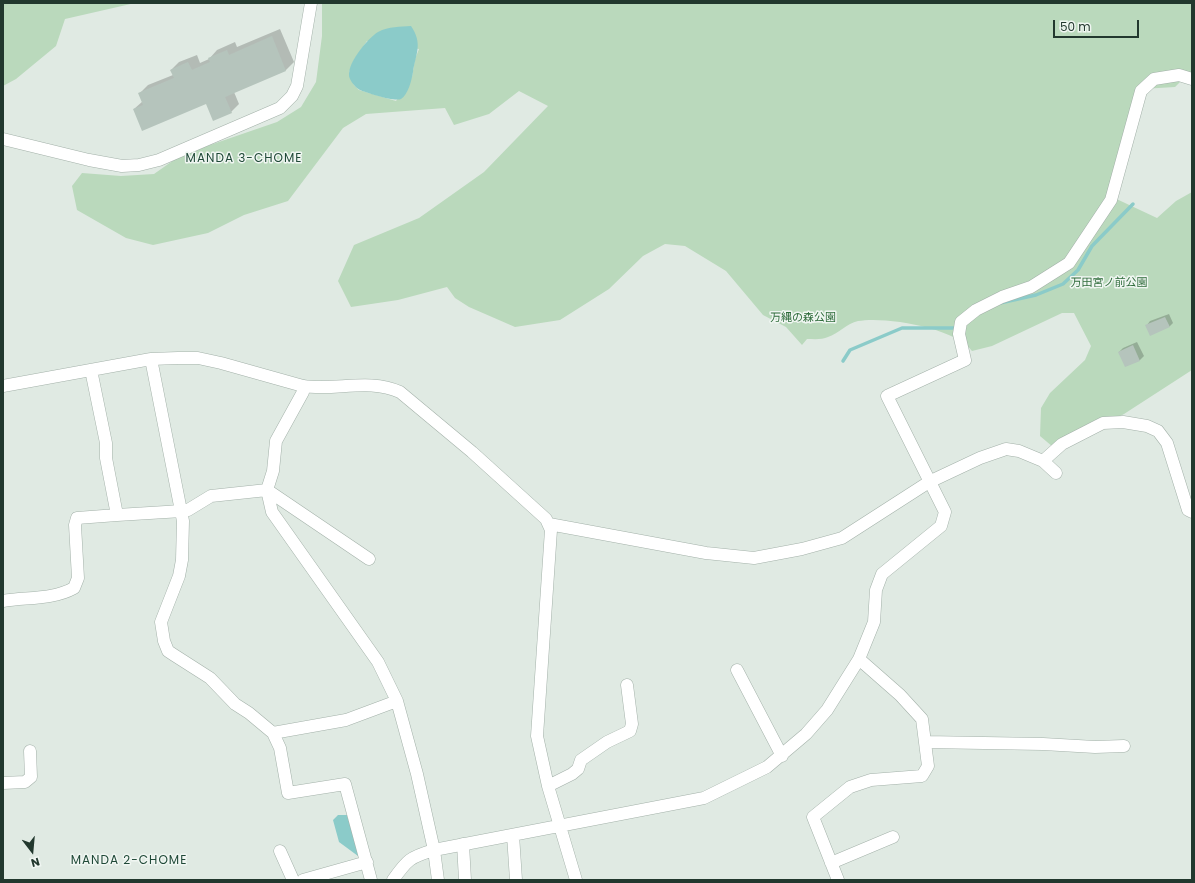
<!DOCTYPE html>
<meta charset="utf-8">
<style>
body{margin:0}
#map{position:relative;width:1195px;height:883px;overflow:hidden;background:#e0eae3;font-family:Poppins,sans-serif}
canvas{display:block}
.frame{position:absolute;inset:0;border:4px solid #22382e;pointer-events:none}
.north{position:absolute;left:12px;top:831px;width:40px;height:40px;-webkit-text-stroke:3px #f0f6f2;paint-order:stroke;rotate:164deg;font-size:11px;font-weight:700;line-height:16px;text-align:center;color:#22382e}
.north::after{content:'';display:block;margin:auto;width:14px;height:18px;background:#22382e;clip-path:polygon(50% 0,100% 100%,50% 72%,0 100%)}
.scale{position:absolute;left:1053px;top:20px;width:86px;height:18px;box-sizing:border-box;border:2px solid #22382e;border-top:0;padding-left:5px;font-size:12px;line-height:14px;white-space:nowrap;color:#22382e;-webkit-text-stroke:3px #f0f6f2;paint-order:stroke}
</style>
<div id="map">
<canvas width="1195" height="883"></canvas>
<div class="frame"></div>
<div class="north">N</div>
<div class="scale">50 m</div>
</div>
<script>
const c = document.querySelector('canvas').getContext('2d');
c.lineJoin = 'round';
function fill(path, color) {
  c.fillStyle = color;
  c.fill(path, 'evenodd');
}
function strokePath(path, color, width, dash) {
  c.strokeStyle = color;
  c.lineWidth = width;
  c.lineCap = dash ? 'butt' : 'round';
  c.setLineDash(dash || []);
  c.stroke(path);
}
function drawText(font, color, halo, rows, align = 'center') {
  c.font = font + ' Poppins,"Noto Sans JP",sans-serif';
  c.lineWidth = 3;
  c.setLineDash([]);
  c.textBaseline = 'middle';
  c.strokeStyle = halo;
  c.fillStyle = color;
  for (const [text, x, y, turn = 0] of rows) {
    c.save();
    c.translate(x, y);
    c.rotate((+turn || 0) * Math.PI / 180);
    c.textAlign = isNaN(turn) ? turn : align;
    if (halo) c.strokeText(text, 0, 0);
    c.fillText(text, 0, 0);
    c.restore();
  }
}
fill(new Path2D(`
 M3,3h132l-70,16 -9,27 -40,33 -13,7z
 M322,3h870v70l-4,1 -13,13 -33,2 -34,106 49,23 19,-17 16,-9v178l-68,44 -36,19 -35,14 -13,-11 1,-28 9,-15 35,-33 6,-14 -17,-33h-12l-70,33 -20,5c-16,-23 -87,-35 -114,-30 -11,2 -20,13 -30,16 -6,3 -15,2 -21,2l-5,6 -16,-18 -23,-12 -37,-44 -41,-25 -20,-2 -22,12 -34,33 -49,31 -45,7 -46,-20 -14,-9 -8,-11 -49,13 -47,7 -13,-26 16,-36 65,-27 65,-46 64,-66 -29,-15 -30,23 -35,11 -9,-17 -79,6 -23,14 -55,73 -44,14 -36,18 -55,12 -27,-7 -49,-28 -5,-24 10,-13 39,3 33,-2 27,-19 96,-33 24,-15 15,-25 6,-46zM367,41l52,8 -4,10 -3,18 -16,24 -37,-11 -5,-5 -5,-13 5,-12z`), '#bad9bc');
fill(new Path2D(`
 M411,26c12,18 5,27 2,46 -1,7 -5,23 -12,27 -6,3 -34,-6 -41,-9 -4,-2 -8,-7 -10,-11 -6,-13 18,-41 28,-47 11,-6 22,-5 33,-6z
 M338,815h9l12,39 -1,2 -19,-14 -6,-22z`), '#8bcbc9');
fill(new Path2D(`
 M280,29l14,33 -8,8 -52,22 5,12 -8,8 -24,-9 -73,6 9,-8 -3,-8 8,-8 25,-10 -2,-5 8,-8 18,-7 3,8 9,-4 8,-9 18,-8 2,5z
 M1169,314l4,9 -4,4 -22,-2 3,-4z
 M1137,342l7,14 -4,4 -14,6 -7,-14 4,-4z`), '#0003');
strokePath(new Path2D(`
 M1000,303l36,-8 27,-11 15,-14 14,-24 41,-42
 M843,361l7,-11 52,-22h56`), '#8bcbc9', 3.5);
fill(new Path2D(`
 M272,36l14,35 -61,26 7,16 -19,8 -7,-17 -64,27 -9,-22 10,-4 -5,-12 36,-15 -4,-8 18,-8 4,8 18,-8 -2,-4 19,-8 2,5z
 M1165,317l5,10 -20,9 -5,-11z
 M1133,345l7,16 -15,6 -7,-15z`), '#b5c4bc');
const minor = new Path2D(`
 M3,139l86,21 33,6 17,-1 20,-5 121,-52 12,-12 5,-10 14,-83
 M151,359l32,162 -1,39 -3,16 -18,46 3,19 4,10 6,4 36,23 25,26 14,9 24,20 7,15 8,45 57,-9 26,96
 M91,370l15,73v15l11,57 65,-4 6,-1 23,-14 56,-6 102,69
 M3,386l148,-27 27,-1h20l23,5 82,23c33,5 66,-8 97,6l72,60 74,67 5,11 -14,206 11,50 28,94
 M303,386v6l-27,49 -3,30 -6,19 5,22 106,150 19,39 20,73 17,76 4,30
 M1043,461l19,-17 41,-21 20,-1 24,4 11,5 9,12 21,67 4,2
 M549,524l157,29 48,5 48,-9 40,-11 87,-56 51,-24 26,-9 13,2 24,10 13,12
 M3,601c24,-4 49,-1 71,-13l4,-10 -3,-53 2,-7 40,-3
 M737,670l45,86
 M273,733l73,-13 51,-19
 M925,742l118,2 52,3 29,-1
 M3,783l22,-1 6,-5 -1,-26
 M548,786l24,-12 6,-5 3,-9 26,-18 23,-11 2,-7 -5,-39
 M513,835l3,45
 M463,844l2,36
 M280,851l13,29
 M831,863l62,-26
 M303,880l64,-18
 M393,880c14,-20 17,-23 41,-30l270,-52 63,-31 39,-33 21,-24 32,-51 15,-37 2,-32 6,-16 59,-48 4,-14 -58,-116 78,-36 -6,-26 2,-12 15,-12 26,-13 29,-10 38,-24 42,-63 30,-109 13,-12 25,-4 13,4
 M838,880l-25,-63 37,-30 21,-7 51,-4 6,-10 -6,-47 -22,-24 -41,-36`);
strokePath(minor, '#a3b1a9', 13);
strokePath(minor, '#fff', 12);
drawText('11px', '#2f6c3b', '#f0f6f2', [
 ["万田宮ノ前公園",1109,283],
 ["万縄の森公園",803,318]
]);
c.letterSpacing = '1px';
drawText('12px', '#1f4937', '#f0f6f2', [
 ["MANDA 3-CHOME",244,159],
 ["MANDA 2-CHOME",129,861]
]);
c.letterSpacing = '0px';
</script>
